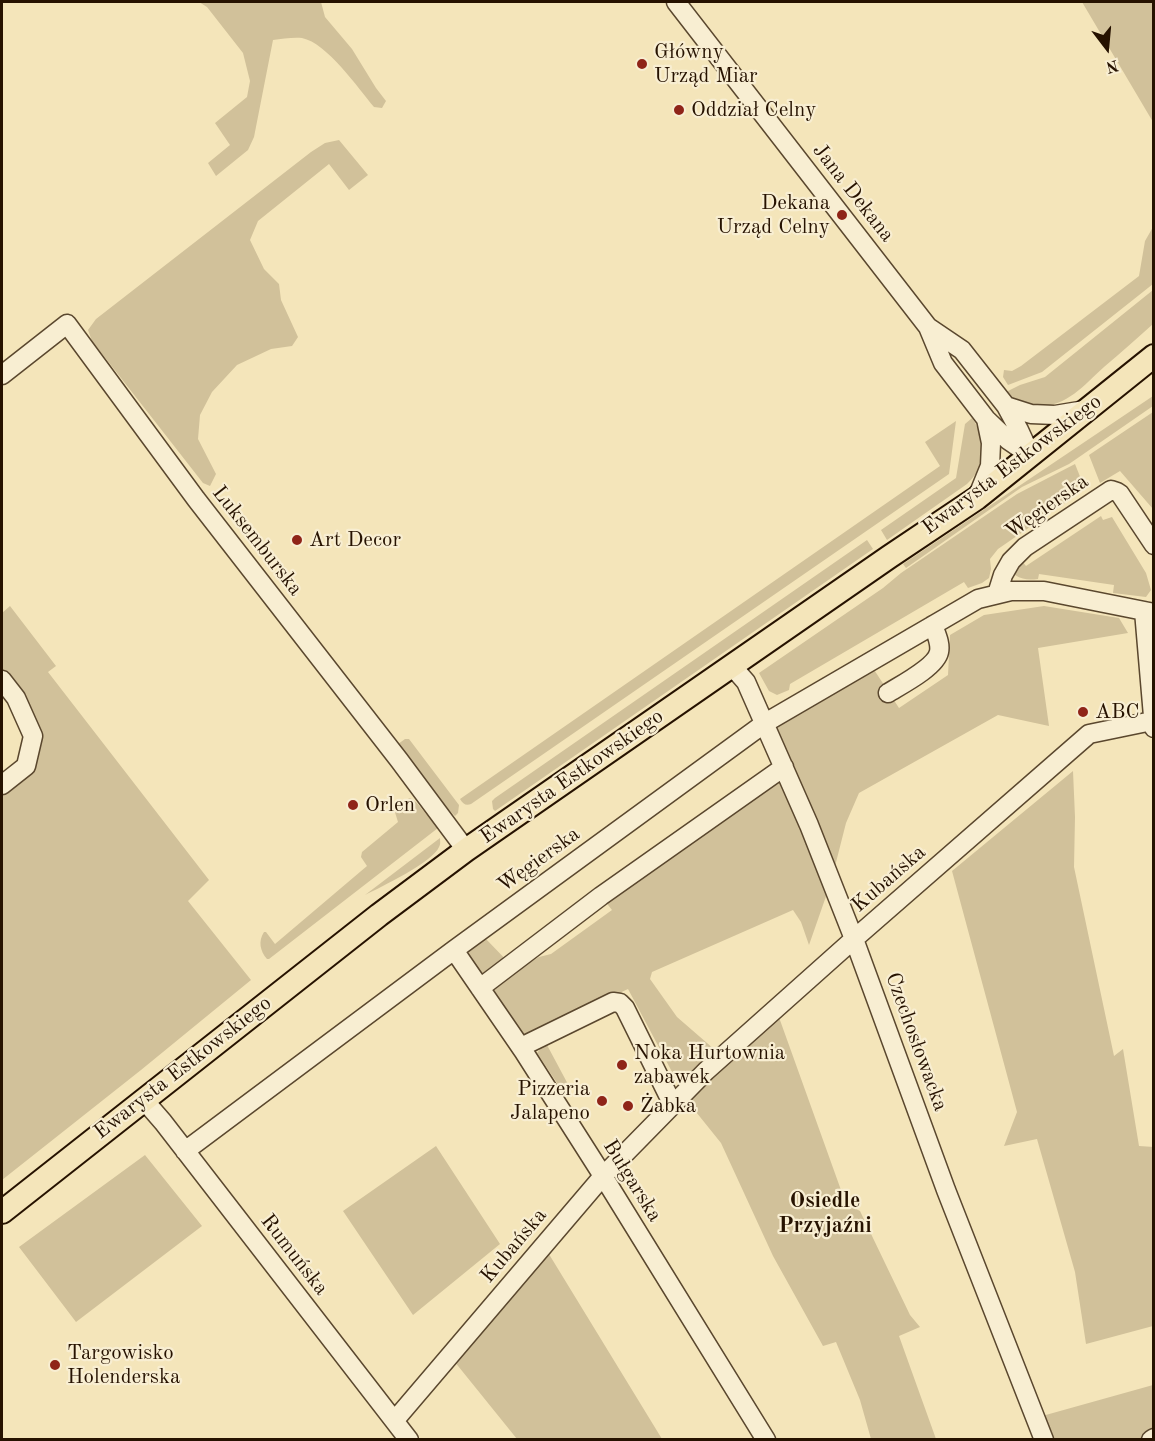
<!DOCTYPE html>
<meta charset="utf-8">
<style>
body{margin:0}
#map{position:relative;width:1155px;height:1441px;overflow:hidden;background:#f4e5ba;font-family:"Old Standard TT",serif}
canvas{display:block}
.frame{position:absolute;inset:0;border:3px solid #261200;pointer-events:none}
.north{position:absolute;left:1077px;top:18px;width:60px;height:60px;-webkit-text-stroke:4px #f8eed2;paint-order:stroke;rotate:164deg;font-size:16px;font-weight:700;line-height:24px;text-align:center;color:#261200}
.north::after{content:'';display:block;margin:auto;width:21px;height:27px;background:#261200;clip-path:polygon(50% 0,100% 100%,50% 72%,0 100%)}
</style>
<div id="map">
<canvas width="1155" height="1441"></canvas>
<div class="frame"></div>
<div class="north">N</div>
</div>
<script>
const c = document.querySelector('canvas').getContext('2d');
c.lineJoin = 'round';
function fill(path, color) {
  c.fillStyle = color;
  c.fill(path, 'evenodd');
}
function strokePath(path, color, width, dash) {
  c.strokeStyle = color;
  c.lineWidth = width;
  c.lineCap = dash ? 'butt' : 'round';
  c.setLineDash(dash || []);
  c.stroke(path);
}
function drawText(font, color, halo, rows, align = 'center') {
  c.font = font + ' "Old Standard TT",serif';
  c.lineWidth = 4.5;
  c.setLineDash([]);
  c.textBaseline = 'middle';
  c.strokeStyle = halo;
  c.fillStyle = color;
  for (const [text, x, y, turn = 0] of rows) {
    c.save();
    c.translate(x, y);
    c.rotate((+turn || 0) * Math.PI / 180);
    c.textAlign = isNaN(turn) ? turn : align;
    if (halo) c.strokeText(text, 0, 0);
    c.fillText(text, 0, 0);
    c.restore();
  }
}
fill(new Path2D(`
 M199,2h122l4,15 27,32 24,39 10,13 -4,7 -8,-1c-16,-19 -47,-64 -72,-69 -9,-1 -20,1 -29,2l-19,97 -6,13 -32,26 -8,-13 22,-18 -15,-22 32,-26 3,-16 -7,-28 -36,-46z
 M1082,2h71v120z
 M339,140l29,35 -19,15 -20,-26 -71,57 -8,19 14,29 15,15 2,16 17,37 -6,9 -21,3 -34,16 -25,27 -12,23 -2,24 18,35 -6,12 -7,-3 -111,-142 -4,-11 8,-11 215,-167 14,-9z
 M1153,227v57l-111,88 -34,13 -5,-8 1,-7 8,1 9,-5 118,-90 6,-35z
 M1153,290v34c-16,14 -32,29 -49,43 -22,20 -39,42 -71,39 -12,-1 -20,-5 -29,-13l16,-8 25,-8z
 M1153,396v10l-84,58 -47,23 -116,81 -3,-4z
 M1153,412v97l-33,-38 -20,12 -11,-28z
 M972,418c15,21 15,48 -5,66l-80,56 -6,-10 75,-52 9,-54z
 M956,421l-7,53 -478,330c-5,2 -8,0 -11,-5l480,-333 -15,-24z
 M1075,464l10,25 -87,60 -8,10 1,10 -2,9 -7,5 -14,5 -4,-6 -174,102 -1,6 -12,5 -8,-4 -10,-18 124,-85 18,-15 116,-79z
 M1101,516l2,4 9,-3 34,56 5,17 -5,7 -33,-4 1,-8 -75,-11 -1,5c-9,1 -15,1 -23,-4l-2,-9 4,-11 9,11z
 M867,540l6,9 -378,262 -2,-2 -1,-8 3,-3z
 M10,606l46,60 -8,6 161,208 -21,21 63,79 -110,90 -139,110v-395l24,-19 6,-30 -30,-56v-67z
 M1044,606l75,12 9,15 -90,15 11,78 -51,-11 -139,78 -13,30 -15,59 -22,63 -8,-23 -8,-12 -141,62 -2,7 27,38 45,39 54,-47 70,195 14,7 50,104 10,12 -21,9 37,103h-65l-11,-39 -24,-58 -13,4 -50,-90 -52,-113 -33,-41 -60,-113 -102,48 -64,-85 24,-13 25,26 5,-4 8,5 15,-9 12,-3 61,-44 -11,-14 183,-129 -19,-44 104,-61 30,46 49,-33 2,-40 34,-20z
 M405,739h4l50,66 -1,8 -3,3 -7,-7 -50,-65z
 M1073,771l2,46 -1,50 40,189 9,-7 16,97 15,1 -1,179 -67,18 -11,-72 -38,-133 -33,7 13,-34 -65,-241z
 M410,798l6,4 22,26 -169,131h-2c-7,-8 -9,-18 -3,-27h2l9,12 92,-78 -6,-9 1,-5 36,-30 -4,-13 6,-6z
 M440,838c0,4 1,5 -1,9 -6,15 -58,40 -74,48z
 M547,1045l23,43 -7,4 -26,-39 5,-6z
 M436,1146l64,98 -87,71 -70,-104z
 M145,1155l57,71 -126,96 -57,-75z
 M544,1246l118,193h-145l-67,-83z
 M1153,1385l1,53 -3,1h-107l-9,-21z`), '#d1c19a');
const minor = new Path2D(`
 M676,2l252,325 15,36 43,56 22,21 22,15
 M928,327l34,23 44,56 13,24 11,24
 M2,375l65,-51 129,175 203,261 67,90
 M1006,406l25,8 24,1 30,-5
 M977,498l13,-32 1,-23 -5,-24
 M997,594l6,-19 8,-14 14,-14 86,-57 6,2 3,2 34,51
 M1144,611l10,117
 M732,666l14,16 63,143 45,114 92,251 98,250
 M2,680l14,18 17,38 -7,30 -24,19
 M888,693c13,-8 48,-26 51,-41 2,-9 -3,-18 -6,-27
 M454,950l70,102 79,124 163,264
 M480,988l121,-92 183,-129
 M521,1047l92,-45 7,1 5,5 48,97
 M143,1099l20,23 246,318
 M185,1151l269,-201 311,-227 213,-124 33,-8h33l110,22
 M395,1420l208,-244 103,-105 148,-132 235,-205 63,-13
 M1151,1440l3,-2`);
const major = new Path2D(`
 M2,1212l377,-297 87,-65 423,-293 88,-59 177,-142`);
strokePath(minor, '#5a472e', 21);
strokePath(major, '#261200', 26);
strokePath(minor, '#f8eed2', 18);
strokePath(major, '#f4e5ba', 22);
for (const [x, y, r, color] of [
 [642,64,6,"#8f2418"],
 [679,110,6,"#8f2418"],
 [842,215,6,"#8f2418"],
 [297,540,6,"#8f2418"],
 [1083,712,6,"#8f2418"],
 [353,805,6,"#8f2418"],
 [622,1065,6,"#8f2418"],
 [602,1101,6,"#8f2418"],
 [628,1106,6,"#8f2418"],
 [55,1365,6,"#8f2418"]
]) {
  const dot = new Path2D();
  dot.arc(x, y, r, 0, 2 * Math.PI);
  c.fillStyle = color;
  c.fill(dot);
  strokePath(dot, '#f8eed2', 2);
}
drawText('21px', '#261200', '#f8eed2', [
 ["Główny",654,52],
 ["Urząd Miar",654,76],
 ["Oddział Celny",691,110],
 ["Dekana",830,203,"right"],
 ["Urząd Celny",830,227,"right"],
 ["Art Decor",309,540],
 ["ABC",1095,712],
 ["Orlen",365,805],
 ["Noka Hurtownia",634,1053],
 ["zabawek",634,1077],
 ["Pizzeria",590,1089,"right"],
 ["Jalapeno",590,1113,"right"],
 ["Żabka",640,1106],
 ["Targowisko",67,1353],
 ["Holenderska",67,1377]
], 'left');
drawText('21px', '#261200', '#f8eed2', [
 ["Jana Dekana",853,193,52],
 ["Ewarysta Estkowskiego",1012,465,-37],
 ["Węgierska",1047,507,-35],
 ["Luksemburska",257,541,52],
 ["Ewarysta Estkowskiego",572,777,-35],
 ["Węgierska",539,860,-36],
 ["Kubańska",889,879,-41],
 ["Czechosłowacka",916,1042,70],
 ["Ewarysta Estkowskiego",183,1068,-38],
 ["Bułgarska",632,1181,58],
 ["Kubańska",514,1246,-50],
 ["Rumuńska",294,1255,52]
]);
drawText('bold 22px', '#261200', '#f8eed2', [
 ["Osiedle",825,1201],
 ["Przyjaźni",825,1226]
]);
</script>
